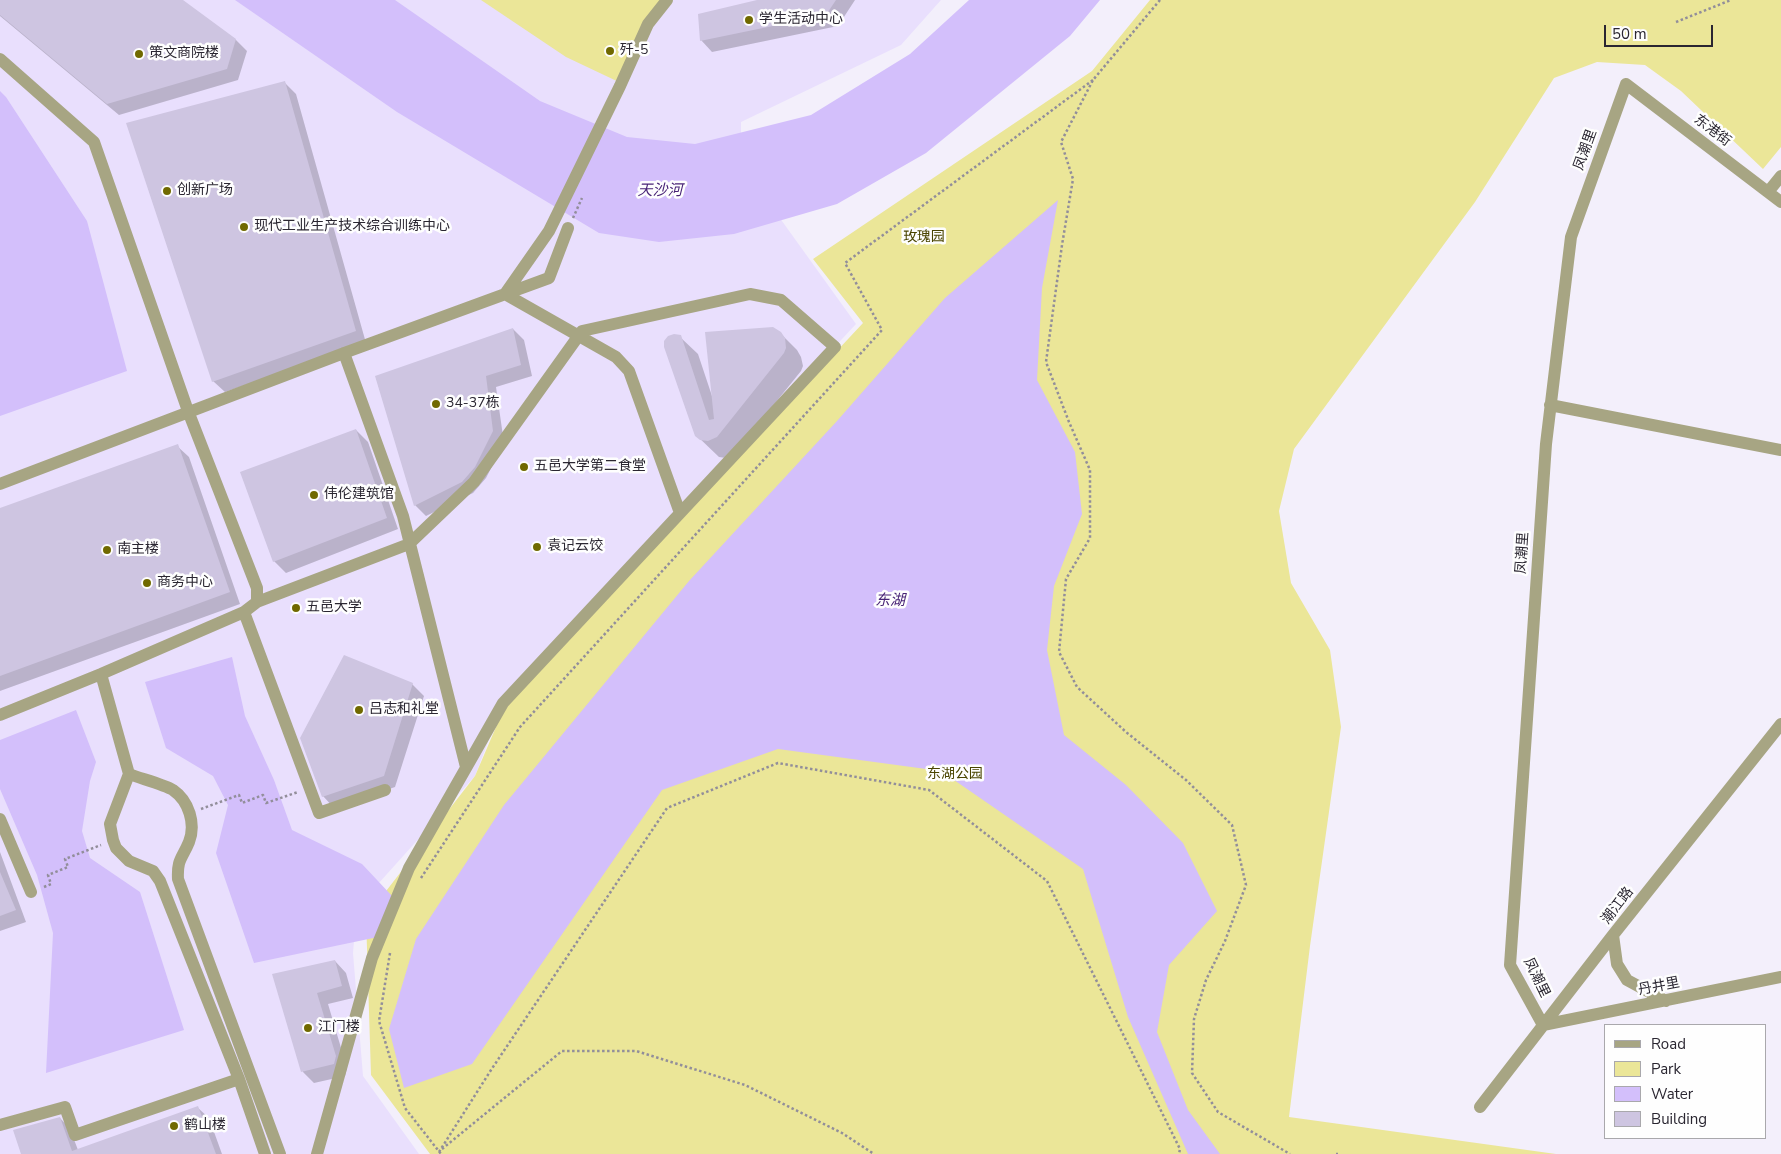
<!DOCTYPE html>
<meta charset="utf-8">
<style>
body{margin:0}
#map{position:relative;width:1781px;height:1154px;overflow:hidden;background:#f3effb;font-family:"Nunito Sans",sans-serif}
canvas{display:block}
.legend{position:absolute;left:1604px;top:1024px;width:162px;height:115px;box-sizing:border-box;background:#fefefe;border:1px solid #a9a8ac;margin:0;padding:6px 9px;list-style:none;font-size:15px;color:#2a2631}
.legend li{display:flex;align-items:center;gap:10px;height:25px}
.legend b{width:25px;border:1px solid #a9a8ac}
.scale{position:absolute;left:1604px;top:25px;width:109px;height:22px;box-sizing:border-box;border:2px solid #2a2631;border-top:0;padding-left:6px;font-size:15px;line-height:18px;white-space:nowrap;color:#2a2631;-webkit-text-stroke:4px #fefefe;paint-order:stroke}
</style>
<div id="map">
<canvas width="1781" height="1154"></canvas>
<ul class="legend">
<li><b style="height:6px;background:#a7a583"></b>Road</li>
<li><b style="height:14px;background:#ebe698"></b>Park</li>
<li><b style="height:14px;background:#d3bffb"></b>Water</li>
<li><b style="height:14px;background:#cec5e1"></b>Building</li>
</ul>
<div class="scale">50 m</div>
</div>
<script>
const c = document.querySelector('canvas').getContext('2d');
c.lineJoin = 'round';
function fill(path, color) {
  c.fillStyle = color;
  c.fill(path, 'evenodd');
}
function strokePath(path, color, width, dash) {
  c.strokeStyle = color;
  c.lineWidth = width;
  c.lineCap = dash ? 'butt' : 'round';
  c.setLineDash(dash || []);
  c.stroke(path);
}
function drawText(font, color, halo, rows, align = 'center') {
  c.font = font + ' "Nunito Sans","Noto Sans SC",sans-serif';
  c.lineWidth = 5;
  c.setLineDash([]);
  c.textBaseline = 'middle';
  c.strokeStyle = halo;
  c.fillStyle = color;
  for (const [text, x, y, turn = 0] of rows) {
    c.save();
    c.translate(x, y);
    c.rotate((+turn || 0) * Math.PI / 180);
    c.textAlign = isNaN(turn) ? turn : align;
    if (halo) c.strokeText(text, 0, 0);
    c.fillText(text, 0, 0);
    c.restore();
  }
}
fill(new Path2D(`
 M0,0h941l-40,45 -160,77v42l115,160 -353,379 -28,73 -97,108 -22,34 -3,35 10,123 56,78h-419z`), '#e9dffd');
fill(new Path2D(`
 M481,0h183l-41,84 -57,-27z
 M1150,0h631v147l-18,22 -82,-78 -36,-26 -48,-3 -43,16 -79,124 -181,247 -15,62 12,72 39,67 11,77 -31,219 -21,171 267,37h-1126l-59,-79 -5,-158 109,-141 30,-70 358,-383 -50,-64 279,-188z`), '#ebe698');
fill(new Path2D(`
 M235,0h160l145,101 87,36 68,7 116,-29 99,-61 59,-54h131l-30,36 -144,117 -89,51 -103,30 -75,8 -60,-9 -202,-121z
 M0,91l6,6 81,124 40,150 -127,45z
 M1058,200l-16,88 -5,92 38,72 7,62 -28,72 -7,64 17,85 62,50 57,58 34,68 -48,54 -12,67 31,78 32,44h-32l-60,-137 -45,-148 -142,-98 -163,-22 -116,41 -190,274 -68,24 -15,-59 27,-90 88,-134 185,-224 148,-160 108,-123z
 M232,657l13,59 29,64 18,50 70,34 31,33 -15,40 -124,26 -38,-110 12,-48 -15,-29 -47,-28 -21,-66z
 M76,710l20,52 -6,19 -8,50 8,27 50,34 44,138 -138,43 7,-140 -16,-58 -37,-86v-49z`), '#d3bffb');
fill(new Path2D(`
 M0,0h181l55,40 11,11 -9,29 -119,35 -119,-99z
 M762,0h93l-17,26 -126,26 -11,-12z
 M285,83l11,11 70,249 -141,49 -12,-11z
 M513,329l11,11 8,36 -36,11 8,56 -18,35 -13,15 -47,23 -11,-11 -39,-128z
 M780,333l17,17 4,7 2,9 -2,5 -67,83 -8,4 -7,-1 -23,-22 -16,-98 18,17 14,42z
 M356,430l12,12 30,87 -112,44 -12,-12z
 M177,446l12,11 51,147 -240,87v-182z
 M412,684l12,12 -29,91 -61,21 -11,-12z
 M0,852l26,70 -26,9z
 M335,961l11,12 7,25 -25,6 19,64 -2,8 -31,7 -11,-11 -29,-97z
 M198,1108l11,10 13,36h-200l38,-36 10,11 8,21z`), '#0003');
fill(new Path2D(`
 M0,0h183l53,39 -9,30 -120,35 -107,-89z
 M757,0h79l-10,15 -126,26 -2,-27z
 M285,81l71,250 -144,51 -86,-259z
 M773,327l8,5 4,6 1,10 -2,5 -67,84 -9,4 -8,-1 -5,-4 -31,-89v-6l4,-5 6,-2 7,1 28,85 5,-1 -9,-87z
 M513,328l8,37 -35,11 7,55 -18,36 -13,15 -48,24 -39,-130z
 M356,429l31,89 -114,44 -33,-90z
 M178,444l52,148 -230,84v-168z
 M344,655l69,28 -29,93 -62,21 -22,-59z
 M0,872l16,38 -16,6z
 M335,960l7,26 -25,7 19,63 -2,8 -33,8 -29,-98z
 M198,1106l18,48h-195l-8,-24 47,-13 12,34z`), '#cec5e1');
strokePath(new Path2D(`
 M1160,0l-67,80 -32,62 12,37 -11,66 -16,117 23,60 21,48v68l-24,41 -7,73 18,35 49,45 60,48 46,45 14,60 -21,56 -19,39 -12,39 -2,54 26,39 72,42
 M1676,22l55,-22
 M573,218l9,-20
 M201,809l38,-14 3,8 21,-8 3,8 32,-11
 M421,878l99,-151 362,-397 -37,-67 248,-183
 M44,887l7,-3 -3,-9 20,-8 -3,-8 36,-14
 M390,953l-11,68 26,87 36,46
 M442,1149l120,-98h74l109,34 97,48 32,21
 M439,1152l52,-82 176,-262 111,-45 151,27 118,91 133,268 -1,5
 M1336,1154h2`), '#928e9a', 2.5, [2.5, 2.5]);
strokePath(new Path2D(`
 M667,0l-19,24 -28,62 -71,145 -44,63 111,63 13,14 51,142
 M0,59l94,83 94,269 69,177v14l-13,10 -143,62 -101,41
 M1768,192l13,-16
 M1781,202l-155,-118 -55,153 -25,207 -36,521 33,60 238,-48
 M344,353l59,163 63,251
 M1550,405l231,45
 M0,484l344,-131 205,-75 19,-50
 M257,602l152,-58 65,-62 108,-151 168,-37 31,6 54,47 -332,356 -94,165 -37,90 -55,196
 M244,612l75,201 66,-23
 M101,674l28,100 -19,50 3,16 3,8 13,13 24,10 7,10 79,198 26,75
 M129,774c10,4 36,11 44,16 16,11 23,34 16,52 -7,17 -12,17 -11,37l102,275
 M0,819l31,73
 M1613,935l4,29 10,16 39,21
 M1480,1107l133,-172 168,-211
 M0,1125l65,-18 10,28 164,-56`), '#a7a583', 12);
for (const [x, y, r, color] of [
 [749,20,5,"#706900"],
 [610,51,5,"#706900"],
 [139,54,5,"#706900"],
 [167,191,5,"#706900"],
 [244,227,5,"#706900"],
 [436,404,5,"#706900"],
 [524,467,5,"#706900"],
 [314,495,5,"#706900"],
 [537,547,5,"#706900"],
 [107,550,5,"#706900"],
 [147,583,5,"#706900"],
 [296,608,5,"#706900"],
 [359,710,5,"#706900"],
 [308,1028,5,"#706900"],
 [174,1126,5,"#706900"]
]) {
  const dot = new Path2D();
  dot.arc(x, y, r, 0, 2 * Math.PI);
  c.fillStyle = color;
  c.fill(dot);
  strokePath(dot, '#fefefe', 2);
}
drawText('14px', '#2a2631', '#fefefe', [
 ["学生活动中心",759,20],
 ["歼-5",620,51],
 ["策文商院楼",149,54],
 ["创新广场",177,191],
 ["现代工业生产技术综合训练中心",254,227],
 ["34-37栋",446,404],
 ["五邑大学第二食堂",534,467],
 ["伟伦建筑馆",324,495],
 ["袁记云饺",547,547],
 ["南主楼",117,550],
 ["商务中心",157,583],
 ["五邑大学",306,608],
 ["吕志和礼堂",369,710],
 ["江门楼",318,1028],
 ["鹤山楼",184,1126]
], 'left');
drawText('14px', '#2a2631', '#fefefe', [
 ["东港街",1712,131,37],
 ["凤潮里",1586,150,-70],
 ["凤潮里",1523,553,-86],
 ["潮江路",1618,906,-52],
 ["凤潮里",1536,978,64],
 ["丹井里",1659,987,-11]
]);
drawText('14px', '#4a4500', '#fefefe', [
 ["玫瑰园",924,238],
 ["东湖公园",955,775]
]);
drawText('italic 15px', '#482376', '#fefefe', [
 ["天沙河",660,191],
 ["东湖",890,601]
]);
</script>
